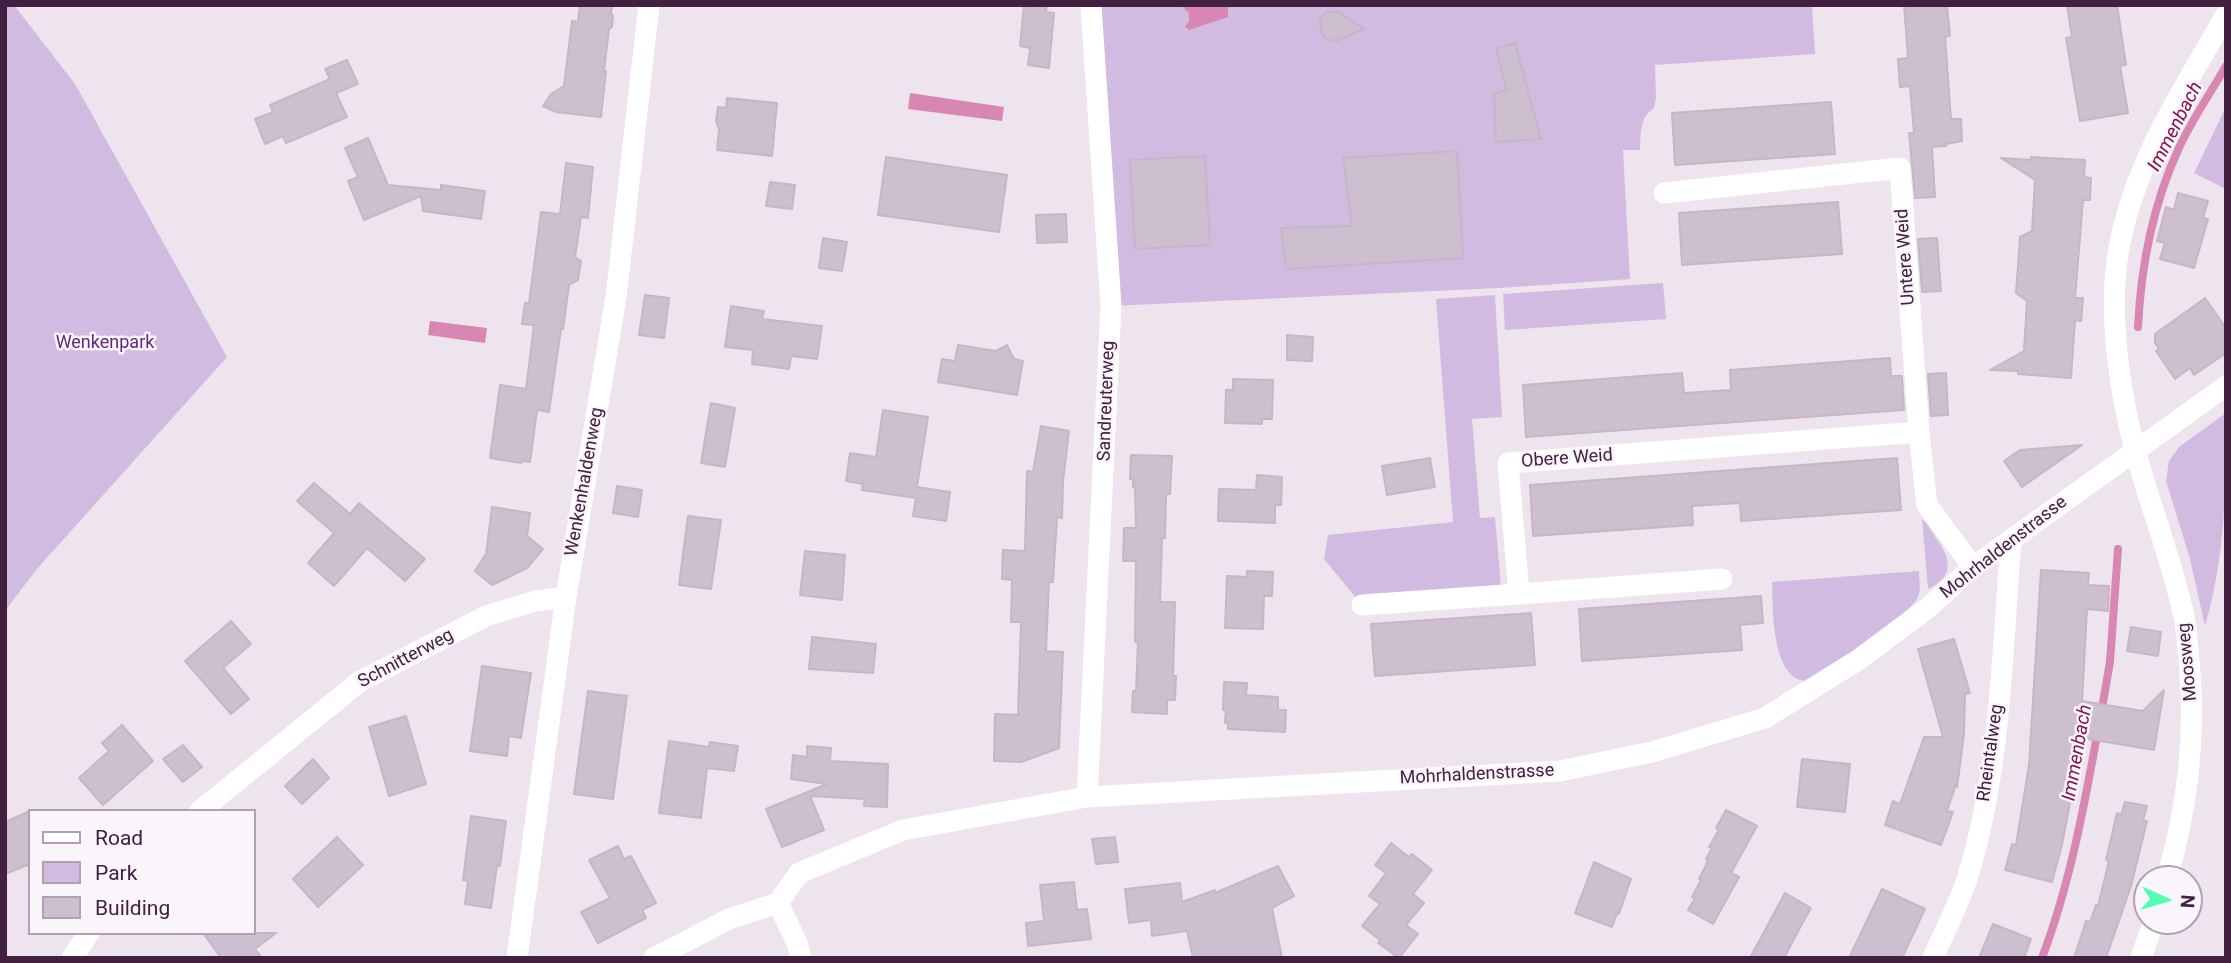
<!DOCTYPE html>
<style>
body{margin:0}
#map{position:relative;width:2231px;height:963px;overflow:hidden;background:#ede4ee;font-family:Roboto,sans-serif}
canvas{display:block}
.frame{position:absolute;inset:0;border:7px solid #422140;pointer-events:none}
.legend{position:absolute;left:28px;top:809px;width:228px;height:126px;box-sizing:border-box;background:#f9f5fa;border:2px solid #b0a0b0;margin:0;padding:9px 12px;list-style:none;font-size:21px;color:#422140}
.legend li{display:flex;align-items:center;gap:14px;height:35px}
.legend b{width:35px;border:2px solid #b0a0b0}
.north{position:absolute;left:2133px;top:865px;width:70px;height:70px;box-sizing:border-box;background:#f9f5fa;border:2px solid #b0a0b0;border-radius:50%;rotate:94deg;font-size:19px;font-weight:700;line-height:28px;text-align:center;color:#422140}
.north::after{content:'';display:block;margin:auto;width:24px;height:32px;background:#53fdb4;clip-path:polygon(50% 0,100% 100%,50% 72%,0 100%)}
</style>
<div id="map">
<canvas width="2231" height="963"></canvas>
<div class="frame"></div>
<ul class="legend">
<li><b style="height:9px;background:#fff"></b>Road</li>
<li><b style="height:19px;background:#d2bbe1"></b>Park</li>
<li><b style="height:19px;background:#cdbfd0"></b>Building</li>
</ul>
<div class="north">N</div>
</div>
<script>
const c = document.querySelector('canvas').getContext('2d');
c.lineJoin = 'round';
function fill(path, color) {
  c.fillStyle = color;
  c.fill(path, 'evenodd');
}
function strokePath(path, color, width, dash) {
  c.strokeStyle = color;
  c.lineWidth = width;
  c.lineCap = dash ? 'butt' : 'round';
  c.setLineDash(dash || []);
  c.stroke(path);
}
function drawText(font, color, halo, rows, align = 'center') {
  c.font = font + ' Roboto,sans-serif';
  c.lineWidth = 5;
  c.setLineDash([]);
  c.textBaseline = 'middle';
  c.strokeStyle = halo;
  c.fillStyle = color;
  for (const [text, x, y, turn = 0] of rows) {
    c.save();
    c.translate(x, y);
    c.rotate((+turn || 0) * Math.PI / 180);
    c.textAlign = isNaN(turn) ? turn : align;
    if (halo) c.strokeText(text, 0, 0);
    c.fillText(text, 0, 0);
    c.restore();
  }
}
fill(new Path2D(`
 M5,5h9l61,79 152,273 -191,213 -31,41z
 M1091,5h721l3,49 -160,11 1,33 -2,10c-15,10 -13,25 -14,42h-17l7,129 -131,9 -388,18z
 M2226,107v82l-32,-16z
 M1663,283l3,36 -161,11 -2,-36z
 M1495,295l7,122 -30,2 8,99 15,-1 6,70 -145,11 -32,-39 4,-24 125,-13 -17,-223z
 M2226,413c0,73 0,142 -21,213l-15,-67 -24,-78 3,-20 10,-14z
 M1922,519c6,5 9,12 14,19 15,21 19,38 -8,51z
 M1919,571c0,7 2,17 0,23 -6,22 -91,74 -113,87 -35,-2 -33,-74 -34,-99z`), '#d2bbe1');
fill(new Path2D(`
 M1181,5l47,2v10l-39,13 -4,-3 4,-6v-8z
 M910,93l94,14 -2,14 -94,-12z
 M430,321l57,7 -2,15 -57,-8z`), '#d787b1');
strokePath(new Path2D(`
 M2138,327c3,-62 14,-120 40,-177 13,-29 32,-56 48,-84
 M2101,714l9,-52 8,-113
 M2042,958c28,-74 42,-151 56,-228`), '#d787b1', 8);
const building = new Path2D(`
 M580,5h32l-1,9 2,2 -1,11 -3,2 -5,42h2l-5,46 -45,-5 -13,-6 8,-12 13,-8 8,-65 6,1z
 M1024,5h23l-1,7 8,1 -5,55 -21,-3 2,-17 -10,-2z
 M1904,5h43l3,31 -5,1 6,82h10l1,22 -16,3v2l-14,1 3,50 -20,1 -6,-65h5l-4,-47 -10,1 -2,-28 10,-1z
 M2067,5h50l9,60 -6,1 8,47 -48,8 -14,-83 6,-1z
 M1327,12h12l25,17 -28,12 -10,-2 -5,-7 -1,-13z
 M1515,43l26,96 -45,3 -2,-48 13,-4 -11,-41z
 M347,60l11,24 -22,9 11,24 -61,26 -3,-7 -18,8 -10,-25 18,-7 -3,-7 60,-26 -5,-10z
 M727,98l50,5 -5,53 -55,-6 2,-21 -3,-8 2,-14 8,1z
 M1831,102l4,52 -160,11 -3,-52z
 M368,138l20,47 53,5v-5l44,6 -4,28 -58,-8 -2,-15 -57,24 -16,-39 10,-4 -13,-29z
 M1457,151l6,107 -177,11 -5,-41 71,-2 -9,-68z
 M1205,156l5,89 -75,4 -5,-89z
 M886,157l121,18 -8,57 -121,-17z
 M2031,157l54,3 -1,17 7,1 -1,22h-7l-8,98h8l-2,23 -6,-1 -4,58 -53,-4v-3l-28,-1 34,-19 3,-50 -11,-8 4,-56 12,-6 3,-51 -34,-22 30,2z
 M566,163l27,4 -5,51 -7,-1 -6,40 6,4 -3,19 -9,5 -6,44h-2l-12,83 -12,-2 -7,52 -8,-1 -1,2 -31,-5 10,-73 26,4 8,-64 -12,-1 3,-21h4l12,-91 19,2z
 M770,182l25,3 -3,24 -26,-3z
 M2178,193l30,8 -5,17 5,1 -14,49 -34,-9 5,-16 -8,-2 9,-34 8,3z
 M1838,202l4,52 -160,11 -3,-52z
 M1066,214l1,28 -30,1 -1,-28z
 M823,238l24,4 -5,29 -23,-3z
 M1937,238l4,53 -19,1 -4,-53z
 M645,295l24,3 -5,40 -25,-3z
 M2205,298l21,30v25l-32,22 -4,-7 -15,11 -19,-28 3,-3 -4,-5v-9z
 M731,306l33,5 -2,8 60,7 -5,33 -26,-3 -2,13 -37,-5 1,-14 -28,-3z
 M1287,335l26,2 -1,24 -25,-1z
 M958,345l38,6 11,-6 7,14 9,2 -6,34 -79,-13 4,-23 13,2z
 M1890,358l1,18h11l2,34 -378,27 -3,-52 159,-12 2,20 47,-3 -1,-20z
 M1946,373l2,42 -17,1 -3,-42z
 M1233,379l40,1 -1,39h-10v5l-37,-1 1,-33h7z
 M711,403l24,5 -10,59 -24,-4z
 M883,410l45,7 -11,70 33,5 -4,29 -33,-5 3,-18 -54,-8 1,-6 -17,-3 4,-28 26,4z
 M1041,426l28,5 -6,50 -1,37 -5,-1 -4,65h-4l-3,69 17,1 -4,96 -38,14 -27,-1 1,-47 23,1 3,-93h-10l1,-42 -10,-1 1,-29 22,1 2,-80 6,1z
 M2082,445l-60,42 -18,-26 16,-11z
 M1131,455l41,1 -2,38h-4l-1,44h-3l-2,64h15l-2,74h3l-1,24h-8v14l-35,-2 1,-21h3l2,-49h-3l1,-81h-13l1,-33h12l-1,-41h-2v-8h-3z
 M1430,458l5,29 -48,8 -5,-29z
 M1897,458l4,52 -160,11 -1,-18 -48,3 1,19 -160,11 -3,-51z
 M1257,475l25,2 -1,28h-6v18l-57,-2 1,-32 37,1z
 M314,483l36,31 9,-11 66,56 -20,22 -38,-33 -33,38 -26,-23 26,-30 -37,-32z
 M617,486l25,4 -4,27 -25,-4z
 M492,507l38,6 -3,23 16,13 -16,19 -35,17 -17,-14 11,-17z
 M688,516l33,4 -10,69 -32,-4z
 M805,551l40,4 -3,45 -42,-5z
 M2041,570l48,3 -1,12 21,1 -1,25 -21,-2 -5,92 61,10 21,-21 -10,60 -72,-12 -20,107 -10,37 -47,-12 7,-26 4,1 13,-80z
 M1247,571l26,1 -1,24h-8l-1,33 -38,-1 2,-52 20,1z
 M1761,596l2,27 -23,2 2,25 -160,11 -3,-52z
 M1531,613l4,52 -160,11 -4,-52z
 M231,621l20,23 -28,24 26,31 -18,15 -46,-53z
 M2131,627l30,5 -3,24 -31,-5z
 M812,637l64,7 -3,29 -64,-4z
 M1954,639l16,54 -5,1 -1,40 -7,53 -1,-3 -9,27 6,1 -12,33 -56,-20 8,-24 7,3 24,-67h19l-25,-88z
 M482,666l49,7 -10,65 -12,-2 -2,20 -37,-5z
 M1224,682l23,1 -1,12 32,2v13h8l-1,22 -57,-3v-6h-3l1,-13h-3z
 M588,691l39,5 -14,103 -39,-5z
 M406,716l20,68 -37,12 -20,-69z
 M122,725l31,36 -50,44 -24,-27 30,-27 -7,-8z
 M669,741l40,6 1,-5 28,4 -4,25 -27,-3 -6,50 -42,-5z
 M183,745l19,22 -19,15 -20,-23z
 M807,746l24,2 -1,13 58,3 -1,43 -23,-1 1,-7 -55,-3 14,34 -42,17 -16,-38 61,-25 -36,-5 2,-24 14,2z
 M313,759l16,19 -27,26 -17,-18z
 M1802,759l48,5 -5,48 -48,-5z
 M2125,802l22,4 -4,14 4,1 -16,65 -25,72h-32l12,-37 4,1 6,-17 2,1 11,-45 -3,-1 11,-47 4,2z
 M1726,810l31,16 -26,47 8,4 -26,47 -25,-14 7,-12 -3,-1 9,-17 -2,-1 9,-18 -2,-2 6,-11 -3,-1 10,-17 -3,-2z
 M30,811v53l-25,10v-52z
 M471,816l35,5 -6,45 -3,-1 -6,43 -26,-4 3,-23 -5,-1z
 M337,837l26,28 -45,42 -25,-28z
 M1115,837l3,25 -22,2 -4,-25z
 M1391,843l18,14 3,-3 20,16 -19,24 11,9 -18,22 12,9 -19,24 -21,-15 2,-3 -18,-14 18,-22 -11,-8 17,-23 -11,-8z
 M618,846l6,13 7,-3 25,47 -14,7 4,8 -48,25 -17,-31 29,-14 -21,-38z
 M1594,862l37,17 -12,35 -2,-1 -5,14 -37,-14z
 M1278,866l16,30 -22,12 10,50h-89l-6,-27 -35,5 -1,-16 -22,3 -4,-34 55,-6 2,19 33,-12v3z
 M1074,882l3,28 10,-1 4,30 -63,7 -2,-23 18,-2 -4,-36z
 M1882,889l43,20 -23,49h-53z
 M1785,893l26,15 -8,14 -19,36h-34z
 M1993,924l38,15 -7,19h-45z
 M203,933h73l-21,16 7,9h-41z`);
fill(building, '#cdbfd0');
strokePath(building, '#c7b5c9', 2);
strokePath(new Path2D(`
 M1664,193l236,-25 19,264 8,73 46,62
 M1722,579l-203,15 -11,-131 411,-31
 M1362,605l157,-11
 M1087,797l24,-491 -20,-301
 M200,811l159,-129 127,-66 49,-15 31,-4
 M2167,879c21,-75 29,-142 22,-220 -2,-14 -2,-28 -5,-42 -12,-57 -34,-111 -49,-167 -15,-56 -26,-132 -18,-189 12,-90 64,-168 109,-246
 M778,903l19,40 4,15
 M72,958l17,-25
 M517,958l49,-361 50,-300 33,-292
 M654,958l75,-39 49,-16 21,-30 104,-43 184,-33 473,-26 92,-19 113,-34 93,-58 70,-52 45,-41 253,-181
 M1933,958c11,-26 25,-52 34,-79 34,-109 35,-226 44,-339
 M2141,958l13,-37`), '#fff', 21);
drawText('18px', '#422140', '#f9f5fa', [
 ["Untere Weid",1906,257,-94],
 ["Sandreuterweg",1107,401,-88],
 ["Obere Weid",1567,459,-4],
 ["Wenkenhaldenweg",585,482,-80],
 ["Mohrhaldenstrasse",2004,548,-38],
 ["Schnitterweg",406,659,-28],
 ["Moosweg",2188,662,-95],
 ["Rheintalweg",1991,753,-82],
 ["Mohrhaldenstrasse",1477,775,-3]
]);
drawText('18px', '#64287c', '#f9f5fa', [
 ["Wenkenpark",105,343]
]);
drawText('italic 19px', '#83164d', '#f9f5fa', [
 ["Immenbach",2176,127,-63],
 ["Immenbach",2078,753,-80]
]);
</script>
